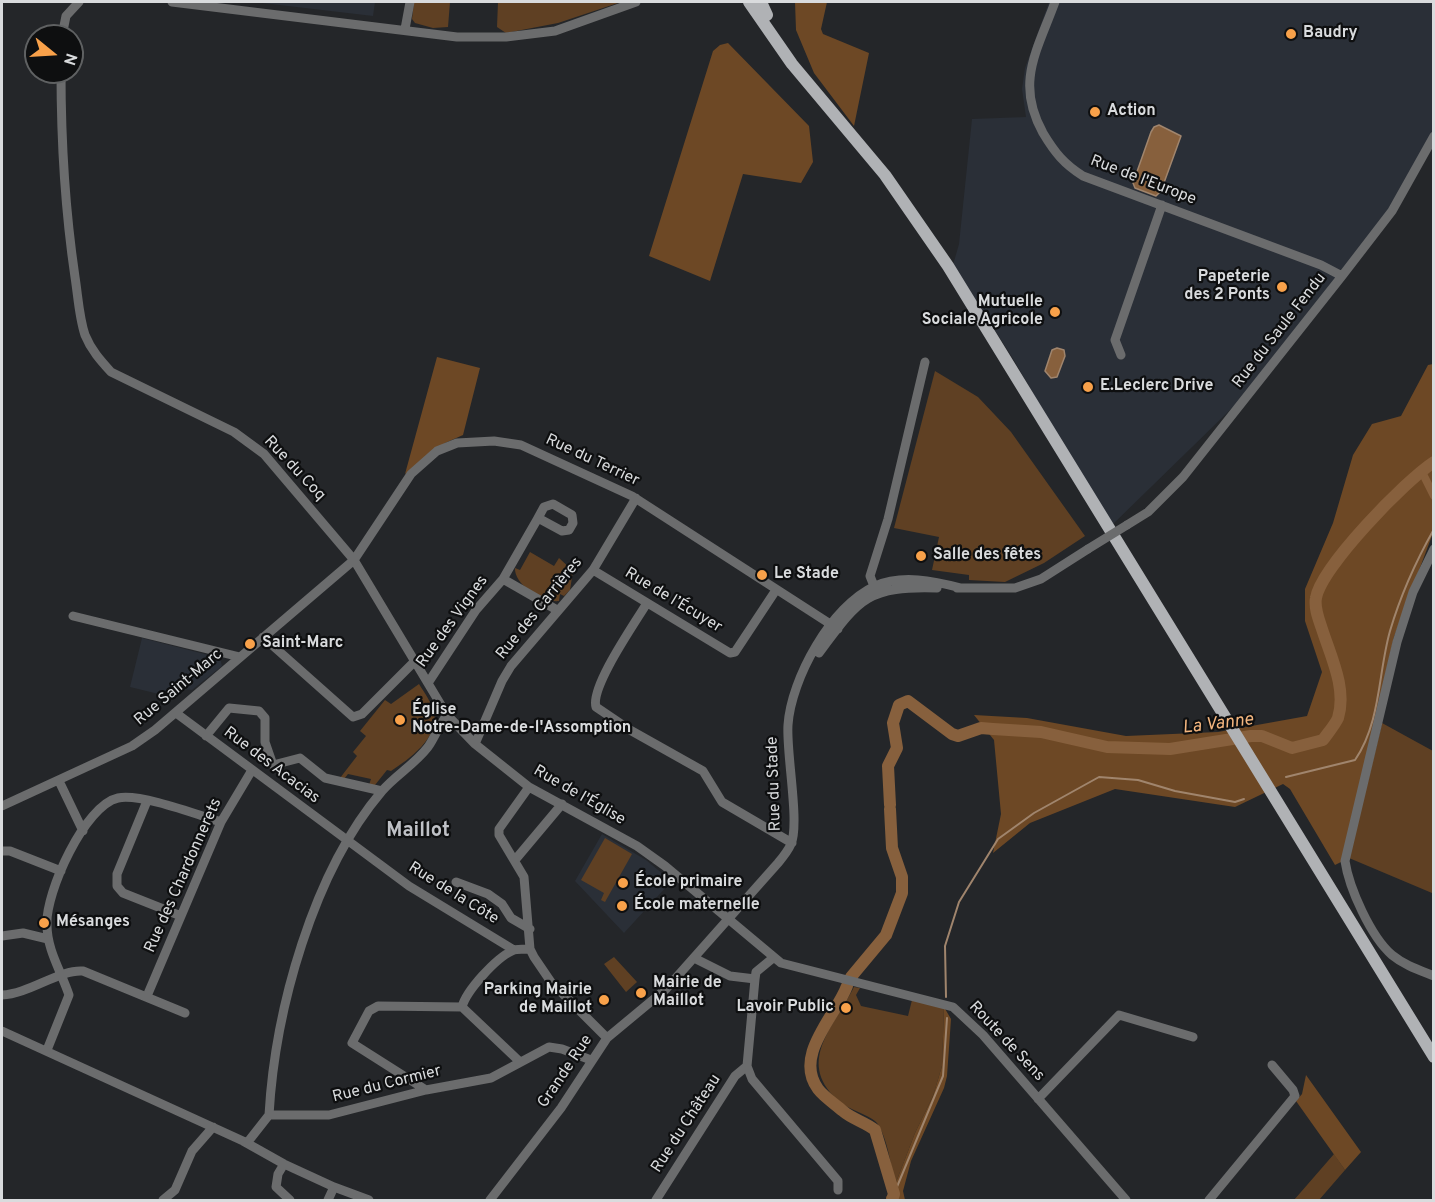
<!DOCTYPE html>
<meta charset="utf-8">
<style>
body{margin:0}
#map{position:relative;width:1435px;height:1202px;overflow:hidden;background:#242629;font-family:Overpass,sans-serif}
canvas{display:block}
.frame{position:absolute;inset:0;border:3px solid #d9dbdd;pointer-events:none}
.north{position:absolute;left:24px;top:24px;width:60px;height:60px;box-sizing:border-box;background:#0e0f10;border:2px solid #5f6162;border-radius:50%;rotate:108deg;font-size:16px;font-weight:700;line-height:24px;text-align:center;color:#d9dbdd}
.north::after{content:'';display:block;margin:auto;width:21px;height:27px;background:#f8a14a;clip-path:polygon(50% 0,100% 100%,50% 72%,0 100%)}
</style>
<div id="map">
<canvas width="1435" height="1202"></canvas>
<div class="frame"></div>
<div class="north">N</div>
</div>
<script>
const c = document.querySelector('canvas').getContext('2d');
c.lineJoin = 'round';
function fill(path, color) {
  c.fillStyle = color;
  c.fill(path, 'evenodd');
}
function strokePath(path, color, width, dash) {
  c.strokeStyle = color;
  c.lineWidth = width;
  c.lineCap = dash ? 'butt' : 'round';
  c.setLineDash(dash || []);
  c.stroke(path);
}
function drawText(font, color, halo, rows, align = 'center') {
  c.font = font + ' Overpass,sans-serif';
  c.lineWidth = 4.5;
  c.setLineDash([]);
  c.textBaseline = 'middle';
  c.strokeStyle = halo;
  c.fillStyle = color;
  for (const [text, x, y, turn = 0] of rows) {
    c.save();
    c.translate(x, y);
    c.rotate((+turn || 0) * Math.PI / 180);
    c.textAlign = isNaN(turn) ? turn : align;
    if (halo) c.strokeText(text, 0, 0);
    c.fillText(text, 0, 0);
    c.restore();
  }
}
fill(new Path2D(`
 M254,2h121l-2,14z
 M1049,2h384v141l-9,18 -155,211 -158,154 -99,-169 -59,-92 6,-21 13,-125 54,-2 -4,-28 3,-21z
 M142,638l78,20 2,8 -30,24 -11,-1 -6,9 -45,-11z
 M602,834l44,26 24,20 -2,5 -44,48 -49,-52z`), '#2a2f37');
fill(new Path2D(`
 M414,2h36l-2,25 -15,1 -18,-5 -3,-4z
 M498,2h123l-63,21 -52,10 -9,-6z
 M935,371l43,26 33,35 74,104 -41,27 -39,19 -36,-2v-5l-37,-5 7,-33 -45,-9z
 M530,552l24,14 5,-8 14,13 -3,19 -6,6 -4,-2 -1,7c-16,2 -45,-16 -44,-33l5,2z
 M419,684c5,8 13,19 15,29 6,24 -26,47 -43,58l-4,-1 -12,15 -7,3 3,-9 -23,-5 -4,5 -4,-1 17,-22 -4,-4 13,-16 -6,-5 25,-31 6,4z
 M1382,723l51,28 -1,142 -83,-35z
 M605,838l27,16 -27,48 -4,-2 3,-7 -23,-13z
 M614,957l23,25 -11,10 -22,-28z
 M854,987l6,1 -4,7 5,11 47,10 4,-16 32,7 -2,59 -9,30 -18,37 -20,52c-4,-19 -7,-46 -18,-62 -5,-7 -27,-13 -36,-20 -47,-40 -8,-74 13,-116z
 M1334,1154l11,16 -26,30h-25z`), '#5f4023');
fill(new Path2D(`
 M795,2h32l-6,27 2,5 46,19 -15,73 -40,-53 -18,-43z
 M728,43l81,83 4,36 -12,21 -58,-9 -33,107 -61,-25 64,-205 7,-6z
 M437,357l43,11 -17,67 -18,8 -40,31z
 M1433,364v169l-39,104 -51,224 -8,4 -45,-76 -7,-5 -48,23 -120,-18 -85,34 -37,30 8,-39 -7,-74 -20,-25 53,3 99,18 92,-4 89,-16 15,-44 -17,-51v-32l28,-66 20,-68 19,-31 29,-8 27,-51z
 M944,1007l7,12 -4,57 -3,12 -33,73 -8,30 2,9h-19v-3l9,-12 20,-52 18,-37 9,-30z
 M1306,1075l55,77 -16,18 -49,-69 6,-7z`), '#6d4825');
const water = new Path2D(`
 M1159,125l22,11 -20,55 -5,5 -21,-8 -2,-5 18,-51 3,-5z
 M1057,348l7,2 1,6 -8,21 -6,1 -6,-7 7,-21z`);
fill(water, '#87603d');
strokePath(water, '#a0856d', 1.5);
strokePath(new Path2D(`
 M1286,777l69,-17c26,-38 23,-87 35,-129 10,-34 26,-70 44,-102
 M946,997l-1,-51 14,-44 39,-63 36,-26 65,-36 39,3 37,11 60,11 9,-3
 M894,1194l49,-118 4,-58`), '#a0856d', 2);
strokePath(new Path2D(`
 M1421,470l13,26`), '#87603d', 8);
strokePath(new Path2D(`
 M890,805l-2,-39 9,-18 -4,-25 6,-18 9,-4 44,33 6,2 23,-8 12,1 48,3 66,15 63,2 81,-13h11l30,12 31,-8c4,-6 12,-15 15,-22 9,-29 -7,-61 -16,-89 -3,-9 -8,-21 -6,-31 5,-31 90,-118 118,-136
 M851,977l35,-42 16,-42v-16l-10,-29 -2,-39
 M847,986c-11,30 -54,69 -29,103 6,8 17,15 25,22 9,8 22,11 32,19l19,64 -2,6`), '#87603d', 12);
strokePath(new Path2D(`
 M172,2l285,35h49l49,-6 81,-29
 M1055,2c-18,49 -40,81 -12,131 12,20 21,31 40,43l238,89 21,11
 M405,29l5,-27
 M62,36l4,-20 13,-14
 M61,72c0,69 4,137 14,205 3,19 4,40 10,58 6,15 16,26 26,37l123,60 30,22 90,106 93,155 28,29 54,43 108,59 28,20 116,97 172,44 30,28 143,165
 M1121,355l-6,-15 47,-135
 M1127,525l21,-13 35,-35 159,-201 50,-65 42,-75
 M1434,549l-21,43 -16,50 -52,219c4,27 26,76 47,94 12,10 27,15 42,21
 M593,570l137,83 5,-1 41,-62
 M503,579l54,31
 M874,586l-4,-10 18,-57 37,-157
 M957,588h58l26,-9 47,-30
 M647,603c-12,20 -57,84 -51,104l34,23 73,41 19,31 70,41
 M73,616l167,41
 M263,637l90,80 9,-3 52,-52
 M819,653c41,-55 48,-67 118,-65
 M428,683l48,-73 27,-31 35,-61 24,13 7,-1 4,-7 -1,-8 -19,-11 -9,3 -6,11
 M176,713l233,173 105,64
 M206,736l23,-28 30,3 6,7v24l8,23 27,-7 25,20 57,13
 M475,744l27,-63 9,-15 82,-96 43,-72
 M59,781l24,50
 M529,787l-30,42v6l25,42 6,72 4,8 17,25 56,56
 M147,801l-30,73v12l6,7 58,23
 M2,806l130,-60 23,-16 199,-170 57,-86 26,-23 20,-8 37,-2 27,4 111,51 206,133
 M2,851h8l51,20
 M515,860l47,-56
 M456,882l32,12 14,10 9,14 19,11
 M2,936l21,-3 25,6
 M694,958l36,18 25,3
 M773,958l-17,14 -1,7 -8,87 5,13 86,102v9
 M2,995c27,-1 58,-26 81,-24l102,42
 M147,996l74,-174 31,-52
 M2,1031l241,110 41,23 50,23 35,13
 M47,1050l22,-55c-8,-24 -22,-45 -22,-70 -2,-32 38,-120 71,-127 22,-5 80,17 103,24
 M519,1061l-57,-54c4,-16 34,-49 50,-56 5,-3 12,-1 18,-2
 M426,1090l-74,-47 17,-32 9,-5 84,1
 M1038,1099l81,-84 74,22
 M269,1115c6,-105 44,-243 113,-324 14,-16 33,-27 46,-44 7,-10 11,-22 19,-32
 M247,1143l22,-28h60l97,-25 65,-12 58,-31 13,2 29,11
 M284,1164l-6,10 -2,13 14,13
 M163,1200l12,-10 17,-39 21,-24
 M328,1200l6,-13
 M490,1200l71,-92 46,-70 59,-49 112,-126c5,-6 10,-12 13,-19 9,-21 -5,-91 -3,-119 3,-46 43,-119 87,-139 27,-12 59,-5 86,2
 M656,1200l79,-124 12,-10
 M1209,1200l86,-104 -2,-6 -21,-25`), '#6b6c6d', 9);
strokePath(new Path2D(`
 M749,2l43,62 93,111 63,91 486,791
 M761,2l6,13`), '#b0b2b5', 12);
strokePath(new Path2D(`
 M1088,549l39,-24`), '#6b6c6d', 9);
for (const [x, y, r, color] of [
 [1291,34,6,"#f8a14a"],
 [1095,112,6,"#f8a14a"],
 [1282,287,6,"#f8a14a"],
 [1055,312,6,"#f8a14a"],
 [1088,387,6,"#f8a14a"],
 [921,556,6,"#f8a14a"],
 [762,575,6,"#f8a14a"],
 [250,644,6,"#f8a14a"],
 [400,720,6,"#f8a14a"],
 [623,883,6,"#f8a14a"],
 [622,906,6,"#f8a14a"],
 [44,923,6,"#f8a14a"],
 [641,993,6,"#f8a14a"],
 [604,1000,6,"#f8a14a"],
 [846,1008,6,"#f8a14a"]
]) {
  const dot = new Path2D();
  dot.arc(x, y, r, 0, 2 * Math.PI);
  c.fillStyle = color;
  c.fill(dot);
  strokePath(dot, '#0e0f10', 2);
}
drawText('bold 16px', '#d9dbdd', '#0e0f10', [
 ["Baudry",1303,34],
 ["Action",1107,112],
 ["Papeterie",1270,278,"right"],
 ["des 2 Ponts",1270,296,"right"],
 ["Mutuelle",1043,303,"right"],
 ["Sociale Agricole",1043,321,"right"],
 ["E.Leclerc Drive",1100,387],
 ["Salle des fêtes",933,556],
 ["Le Stade",774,575],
 ["Saint-Marc",262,644],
 ["Église",412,711],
 ["Notre-Dame-de-l'Assomption",412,729],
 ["École primaire",635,883],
 ["École maternelle",634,906],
 ["Mésanges",56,923],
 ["Mairie de",653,984],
 ["Maillot",653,1002],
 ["Parking Mairie",592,991,"right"],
 ["de Maillot",592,1009,"right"],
 ["Lavoir Public",834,1008,"right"]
], 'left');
drawText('16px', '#d9dbdd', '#0e0f10', [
 ["Rue de l'Europe",1143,181,21],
 ["Rue du Saule Fendu",1280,331,-52],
 ["Rue du Terrier",592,461,25],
 ["Rue du Coq",294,469,47],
 ["Rue de l’Écuyer",673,601,31],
 ["Rue des Carrières",540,609,-51],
 ["Rue des Vignes",453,622,-54],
 ["Rue Saint-Marc",179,688,-40],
 ["Rue des Acacias",271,766,37],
 ["Rue du Stade",775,784,-92],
 ["Rue de l'Église",579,796,30],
 ["Rue des Chardonnerets",184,876,-66],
 ["Rue de la Côte",453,894,32],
 ["Route de Sens",1006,1042,47],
 ["Grande Rue",566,1072,-56],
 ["Rue du Cormier",387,1085,-14],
 ["Rue du Château",687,1124,-57]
]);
drawText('italic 18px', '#f4b67f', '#0e0f10', [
 ["La Vanne",1218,725,-7]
]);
drawText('bold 20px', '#bfc1c6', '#0e0f10', [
 ["Maillot",418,832]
]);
</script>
